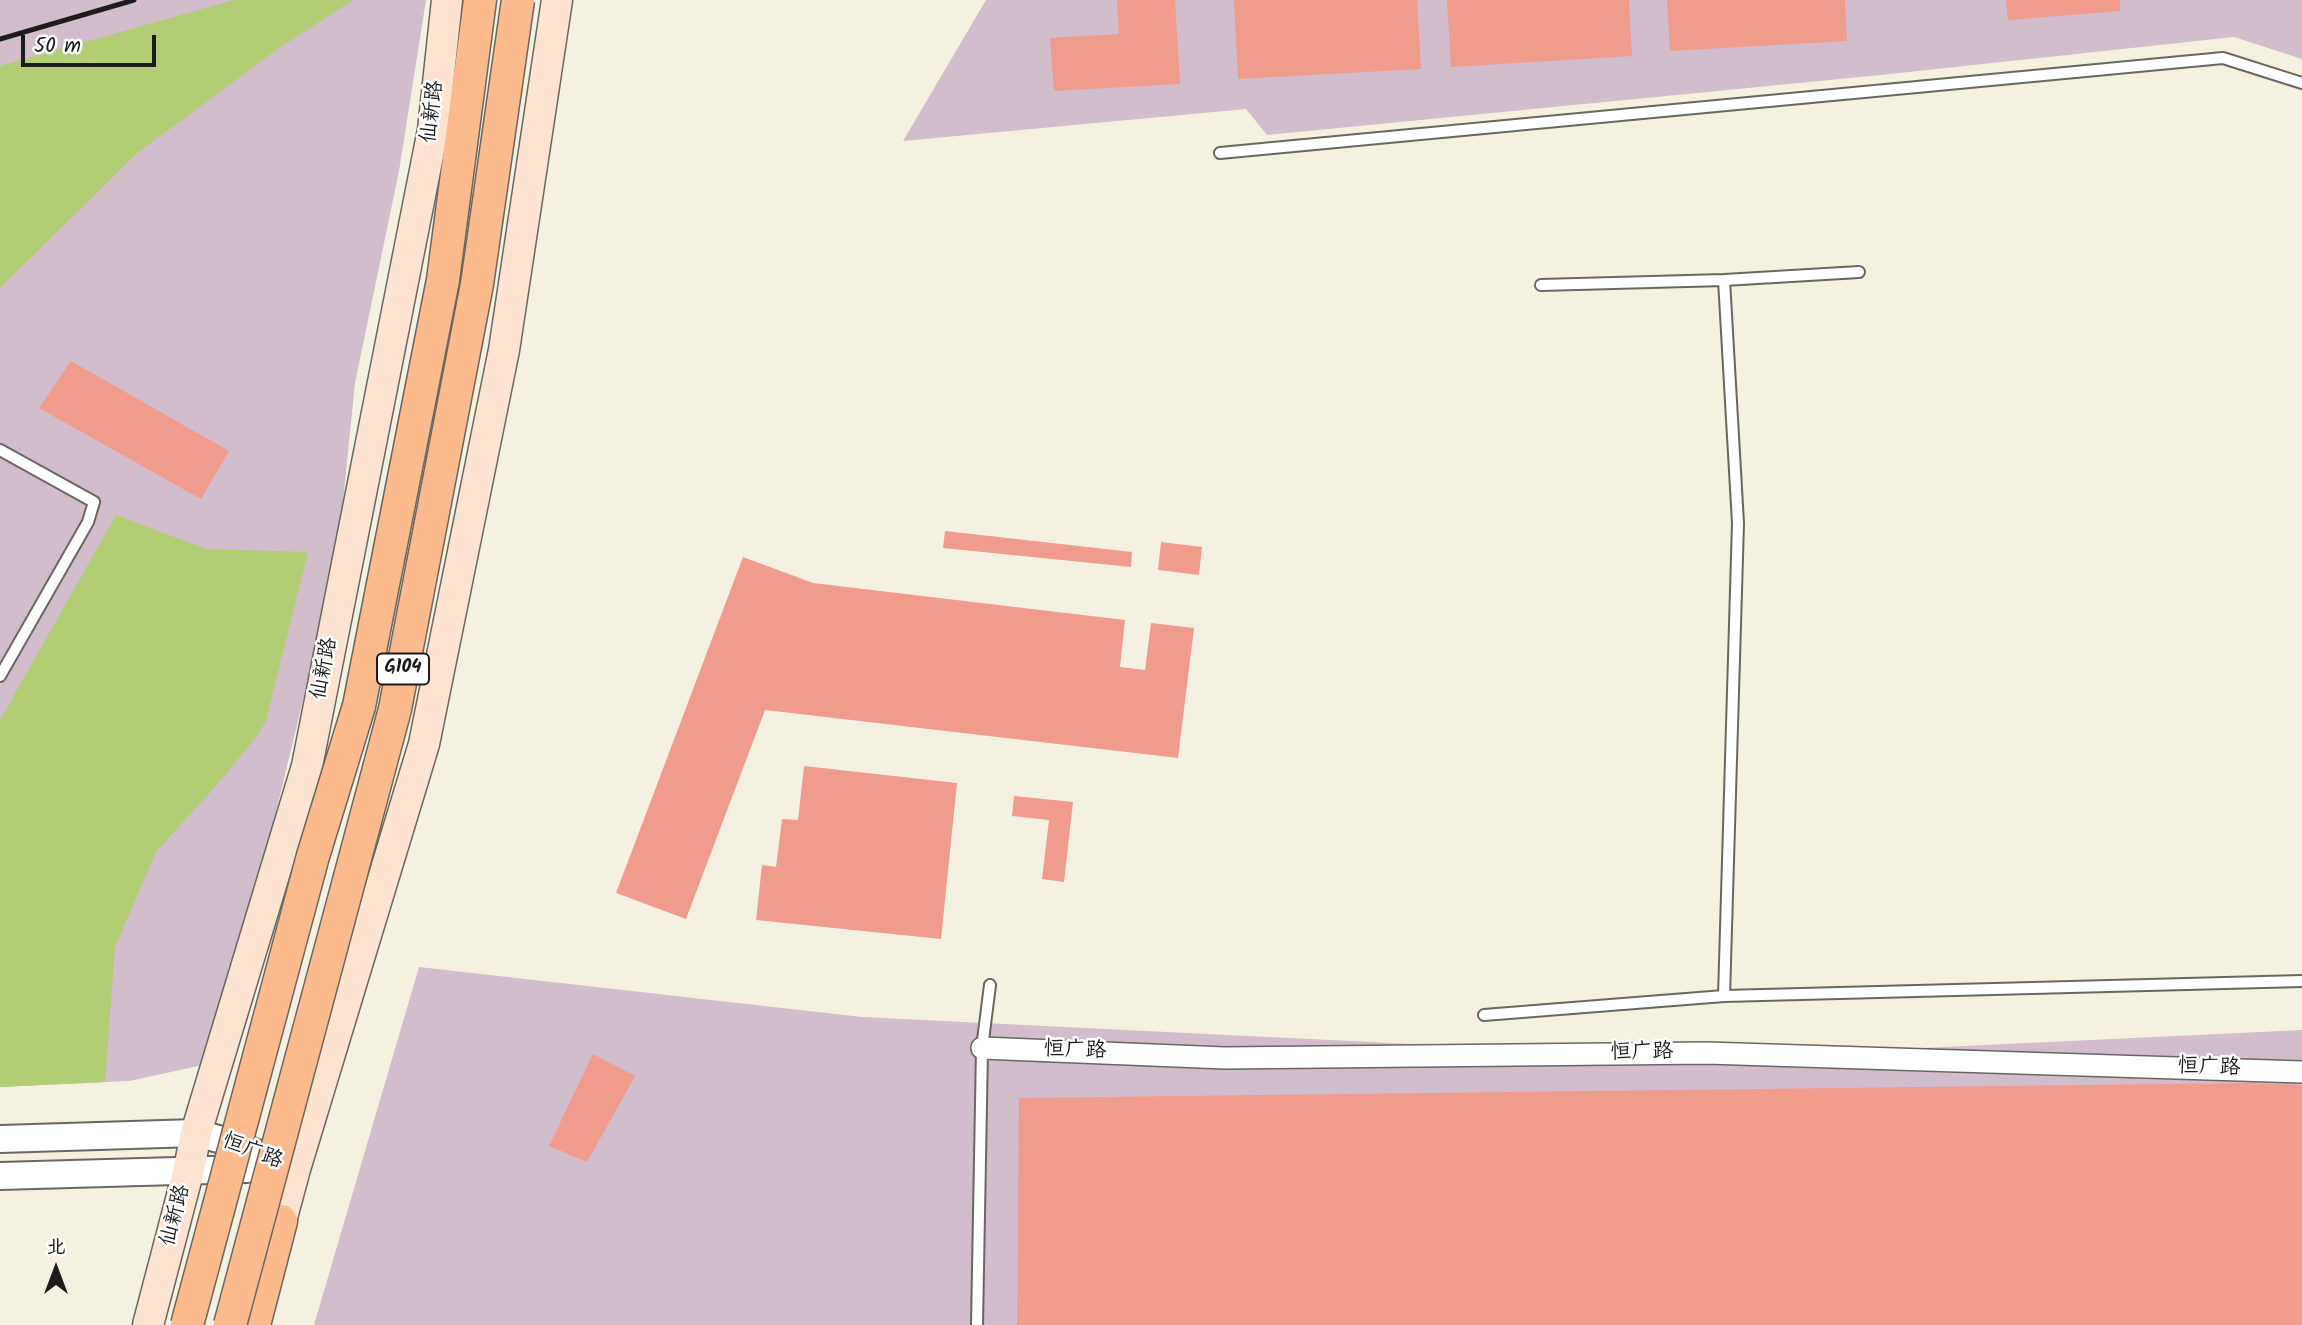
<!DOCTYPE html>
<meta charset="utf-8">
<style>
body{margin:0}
#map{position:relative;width:2302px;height:1325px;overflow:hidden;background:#f5f1e1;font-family:Kalam,"LXGW WenKai TC",sans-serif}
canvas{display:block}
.north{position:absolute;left:21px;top:1234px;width:70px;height:70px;-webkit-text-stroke:5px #fff;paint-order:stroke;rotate:0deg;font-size:19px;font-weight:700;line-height:28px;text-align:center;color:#1c1c1c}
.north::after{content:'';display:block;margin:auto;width:24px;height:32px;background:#1c1c1c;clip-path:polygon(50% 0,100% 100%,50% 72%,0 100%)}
.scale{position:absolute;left:21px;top:35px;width:135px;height:32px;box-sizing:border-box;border:4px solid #1c1c1c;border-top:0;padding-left:9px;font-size:21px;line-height:24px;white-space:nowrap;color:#1c1c1c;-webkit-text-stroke:5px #fff;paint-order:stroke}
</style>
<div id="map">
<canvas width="2302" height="1325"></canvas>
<div class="north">北</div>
<div class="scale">50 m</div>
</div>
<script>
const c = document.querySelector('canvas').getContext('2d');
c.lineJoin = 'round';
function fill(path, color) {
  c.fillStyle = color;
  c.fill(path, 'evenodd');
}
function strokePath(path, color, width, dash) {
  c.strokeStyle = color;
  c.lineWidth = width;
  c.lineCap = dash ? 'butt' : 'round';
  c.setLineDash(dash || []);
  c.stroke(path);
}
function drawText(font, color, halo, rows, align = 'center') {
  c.font = font + ' Kalam,"LXGW WenKai TC",sans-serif';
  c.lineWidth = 5;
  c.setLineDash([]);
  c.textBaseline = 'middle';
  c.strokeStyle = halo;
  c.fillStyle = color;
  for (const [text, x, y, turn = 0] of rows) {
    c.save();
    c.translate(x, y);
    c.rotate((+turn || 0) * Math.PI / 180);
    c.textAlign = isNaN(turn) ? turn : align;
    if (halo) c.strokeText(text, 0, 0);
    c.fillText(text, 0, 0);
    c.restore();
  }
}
fill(new Path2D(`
 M0,0h426l-27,171 -44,212 -18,177 -75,309 -54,195 -79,17 -129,6z
 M986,0h1316v59l-68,-22 -353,38 -614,60 -21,-26 -343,32z
 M419,967l443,50 630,31 388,2 422,-20v295h-1988z`), '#d1bdcb');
fill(new Path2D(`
 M234,0h119l-71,46 -145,107 -137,135v-222z
 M116,515l90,34 102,3 -42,169 -10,16 -35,43 -65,72 -41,95 -10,135 -105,5v-367z`), '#b2cd73');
fill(new Path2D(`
 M1117,0h58l5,84 -126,7 -4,-53 69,-4z
 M1234,0h183l4,69 -183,10z
 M1447,0h182l3,56 -181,11z
 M1667,0h178l2,41 -177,10z
 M2006,0h114v11l-112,9z
 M71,361l158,90 -28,48 -162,-91z
 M945,531l187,21 -1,15 -188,-19z
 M1161,542l41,5 -3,28 -41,-5z
 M743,557l70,26 312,37 -5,47 25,3 6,-47 43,5 -16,130 -413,-48 -79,209 -70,-26z
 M804,766l153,17 -16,156 -185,-19 6,-55 14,2 6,-48 16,1z
 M1014,796l59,6 -9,80 -22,-3 7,-59 -37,-4z
 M593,1054l42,22 -48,86 -38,-16z
 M2247,1083l55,2v240h-1285l2,-227z`), '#ef9c8d');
const service = new Path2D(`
 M1220,153l1003,-95 79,25
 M1724,280l14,243 -14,473
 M1541,285l183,-5 135,-8
 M0,450l94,52 -6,20 -88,154
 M1484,1015l240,-19 578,-15
 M977,1325l5,-277 8,-63`);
const minor = new Path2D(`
 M982,1048l243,10 482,-5 595,19`);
const tertiary = new Path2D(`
 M0,1139l196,-6 37,10 60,25
 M0,1176l247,-7`);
const secondary = new Path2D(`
 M281,1221l14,-52 129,-425 80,-394 53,-350
 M148,1325l41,-156 7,-36 111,-367 126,-636 14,-130`);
const primary = new Path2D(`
 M359,706l84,-426 37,-280
 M254,1325l27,-104`);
strokePath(service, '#686761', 14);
strokePath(minor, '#686761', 24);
strokePath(tertiary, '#686761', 30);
strokePath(secondary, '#686761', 33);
strokePath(primary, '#686761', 35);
strokePath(service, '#fff', 10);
strokePath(minor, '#fff', 21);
strokePath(tertiary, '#fff', 26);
strokePath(secondary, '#fee3d1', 30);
strokePath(primary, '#fcba8d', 32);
strokePath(new Path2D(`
 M0,39l134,-39`), '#1c1c1c', 5);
const primaryBridge = new Path2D(`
 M187,1325l126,-469 46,-150
 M230,1325l165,-616 82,-425 41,-284`);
strokePath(primaryBridge, '#686761', 35, []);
strokePath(primaryBridge, '#fcba8d', 32);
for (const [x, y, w] of [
 [403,669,52]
]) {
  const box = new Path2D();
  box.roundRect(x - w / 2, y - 15.5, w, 31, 5);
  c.fillStyle = '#fff';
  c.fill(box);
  strokePath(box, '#1c1c1c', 2);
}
drawText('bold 19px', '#1c1c1c', null, [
 ["G104",403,669]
]);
drawText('21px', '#1c1c1c', '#fff', [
 ["仙新路",434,112,-83],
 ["仙新路",326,669,-79],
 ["恒广路",1075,1052,2],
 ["恒广路",1642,1054,-1],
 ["恒广路",2209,1069,2],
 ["恒广路",252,1153,21],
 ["仙新路",177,1216,-75]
]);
</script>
